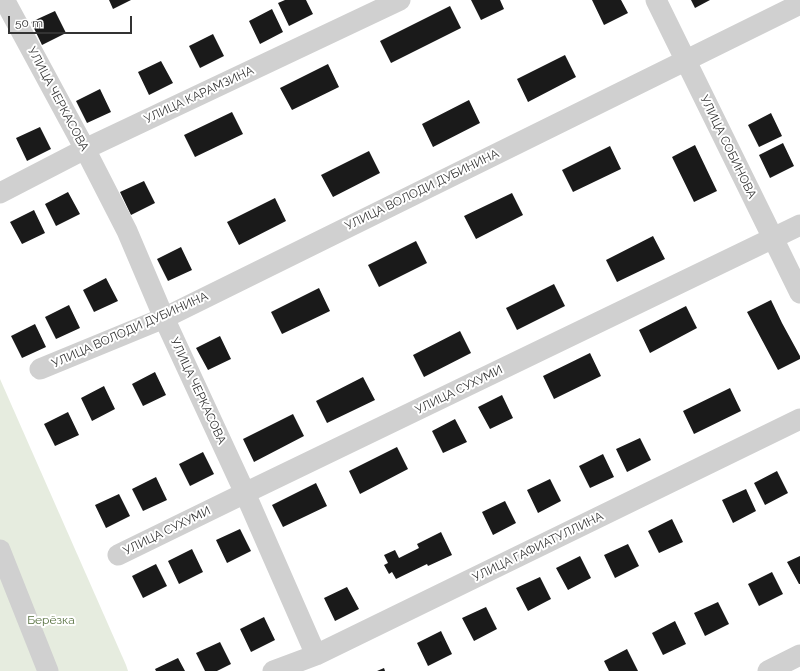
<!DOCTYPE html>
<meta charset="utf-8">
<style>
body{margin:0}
#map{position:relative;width:800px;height:671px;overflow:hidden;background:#fff;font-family:Raleway,sans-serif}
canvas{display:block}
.scale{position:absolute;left:8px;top:16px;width:124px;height:18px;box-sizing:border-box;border:2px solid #333;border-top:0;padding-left:5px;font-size:12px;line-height:14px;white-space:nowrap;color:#333;-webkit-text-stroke:3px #fff;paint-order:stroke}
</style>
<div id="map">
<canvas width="800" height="671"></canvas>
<div class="scale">50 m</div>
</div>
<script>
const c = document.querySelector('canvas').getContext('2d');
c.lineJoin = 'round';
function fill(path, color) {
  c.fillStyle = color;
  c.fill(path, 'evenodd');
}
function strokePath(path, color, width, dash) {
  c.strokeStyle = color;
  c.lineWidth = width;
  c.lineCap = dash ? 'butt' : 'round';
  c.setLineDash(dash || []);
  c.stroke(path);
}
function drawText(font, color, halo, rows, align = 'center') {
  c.font = font + ' Raleway,sans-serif';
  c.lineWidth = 4;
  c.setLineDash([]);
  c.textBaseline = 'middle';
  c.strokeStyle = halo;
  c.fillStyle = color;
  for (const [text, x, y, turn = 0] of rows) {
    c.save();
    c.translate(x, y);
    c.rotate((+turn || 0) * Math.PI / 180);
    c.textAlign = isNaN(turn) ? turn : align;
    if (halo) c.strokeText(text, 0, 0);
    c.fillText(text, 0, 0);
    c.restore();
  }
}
fill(new Path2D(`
 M0,379l126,286 2,6h-128z`), '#e6ecdf');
fill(new Path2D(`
 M109,0h22l-18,9z
 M285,0h21l7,14 -24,12 -11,-23z
 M471,0h29l4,9 -23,11z
 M592,0h29l7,13 -24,12z
 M691,0h19l-15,8z
 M450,6l11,22 -70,35 -11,-22z
 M272,9l11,23 -23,12 -11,-23z
 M55,11l11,22 -24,12 -11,-23z
 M213,34l11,22 -24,12 -11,-22z
 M565,55l11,22 -48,25 -11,-23z
 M161,61l12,22 -24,12 -11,-23z
 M328,64l11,23 -47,23 -12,-22z
 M100,89l11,23 -24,11 -11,-22z
 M469,100l11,23 -47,24 -11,-23z
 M232,112l11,22 -48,23 -11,-22z
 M771,113l11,23 -23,11 -11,-22z
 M40,127l11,22 -24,12 -11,-23z
 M783,143l11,23 -24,12 -11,-23z
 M695,145l22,46 -23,11 -22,-45z
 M610,146l11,23 -48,23 -11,-22z
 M369,151l11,22 -47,24 -12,-22z
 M144,181l11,22 -24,12 -11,-23z
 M68,192l12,22 -24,12 -11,-22z
 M512,193l11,22 -47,24 -12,-23z
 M275,198l11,23 -47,24 -12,-23z
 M34,210l11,23 -23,11 -12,-22z
 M653,236l12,23 -48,23 -11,-22z
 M416,241l11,22 -48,24 -11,-22z
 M181,247l11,23 -24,11 -11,-22z
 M106,278l12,23 -24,11 -11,-22z
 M554,284l11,22 -48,24 -11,-22z
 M319,288l11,23 -48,23 -11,-22z
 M771,300l11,23 18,33v3l-22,11 -31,-58z
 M69,305l11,23 -24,11 -11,-22z
 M686,306l11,22 -47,25 -11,-23z
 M35,324l11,23 -24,11 -11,-22z
 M460,331l11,22 -47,24 -11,-22z
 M220,336l11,23 -23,11 -12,-22z
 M590,353l11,23 -47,23 -11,-23z
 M155,372l11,23 -23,11 -11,-22z
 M363,377l12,23 -48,23 -11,-22z
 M104,386l11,23 -23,12 -11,-23z
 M730,388l11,23 -47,23 -11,-23z
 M502,395l11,23 -23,11 -12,-22z
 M68,412l11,23 -24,11 -11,-22z
 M293,414l11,22 -50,26 -11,-23z
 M455,419l12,23 -24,11 -11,-22z
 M640,438l11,22 -24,12 -11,-23z
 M397,447l11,22 -48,25 -11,-23z
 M203,452l11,22 -24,12 -11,-22z
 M603,454l11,23 -24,11 -11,-22z
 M777,471l11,22 -23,12 -11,-22z
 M156,477l11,23 -24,11 -11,-22z
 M550,479l11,22 -23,12 -11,-23z
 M316,483l11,23 -44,21 -11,-22z
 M746,489l10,22 -23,12 -11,-23z
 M119,494l11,22 -24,12 -11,-23z
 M505,501l11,22 -23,12 -11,-23z
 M672,519l11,23 -24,11 -11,-22z
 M240,529l11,22 -24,12 -11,-23z
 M441,532l11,23 -24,11 -1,-2 -31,15 -4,-7 -3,2 -5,-9 4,-2 -4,-8 11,-5 4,8 20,-10 -2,-4z
 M628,544l11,22 -24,12 -11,-23z
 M192,549l11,23 -24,12 -11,-23z
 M580,556l11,22 -23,12 -12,-22z
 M800,556v28h-1l-12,-22z
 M156,564l11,22 -24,12 -11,-22z
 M772,572l11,22 -24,12 -11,-22z
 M540,577l11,22 -23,12 -12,-23z
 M347,587l12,22 -24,12 -11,-23z
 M718,602l11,22 -24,12 -11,-23z
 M486,607l11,22 -23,12 -12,-23z
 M264,617l11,23 -24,12 -11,-23z
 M675,621l11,23 -23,11 -11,-22z
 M441,631l11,23 -24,12 -11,-23z
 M220,642l11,22 -14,7h-12l-9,-18z
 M627,649l11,22h-29l-5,-10z
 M178,658l7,13h-29l-1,-2z
 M384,668l1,3h-8z`), '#1a1a1a');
strokePath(new Path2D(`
 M656,0l144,293
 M6,3l79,146 42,82 37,87 81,175 71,162
 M0,193l85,-44 315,-149
 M40,369l124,-51 636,-314
 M0,550l48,121
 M118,555l127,-62 555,-268
 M273,671l43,-16 484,-236
 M768,671l32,-16`), '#d0d0d0', 21);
drawText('12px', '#333', '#fff', [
 ["УЛИЦА КАРАМЗИНА",199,95,-25],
 ["УЛИЦА ЧЕРКАСОВА",58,99,62],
 ["УЛИЦА СОБИНОВА",728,147,64],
 ["УЛИЦА ВОЛОДИ ДУБИНИНА",422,190,-26],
 ["УЛИЦА ВОЛОДИ ДУБИНИНА",130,330,-24],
 ["УЛИЦА СУХУМИ",459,390,-26],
 ["УЛИЦА ЧЕРКАСОВА",198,391,65],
 ["УЛИЦА СУХУМИ",167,531,-26],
 ["УЛИЦА ГАФИАТУЛЛИНА",538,547,-26]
]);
drawText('12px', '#56703f', '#fff', [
 ["Берёзка",51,620]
]);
</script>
